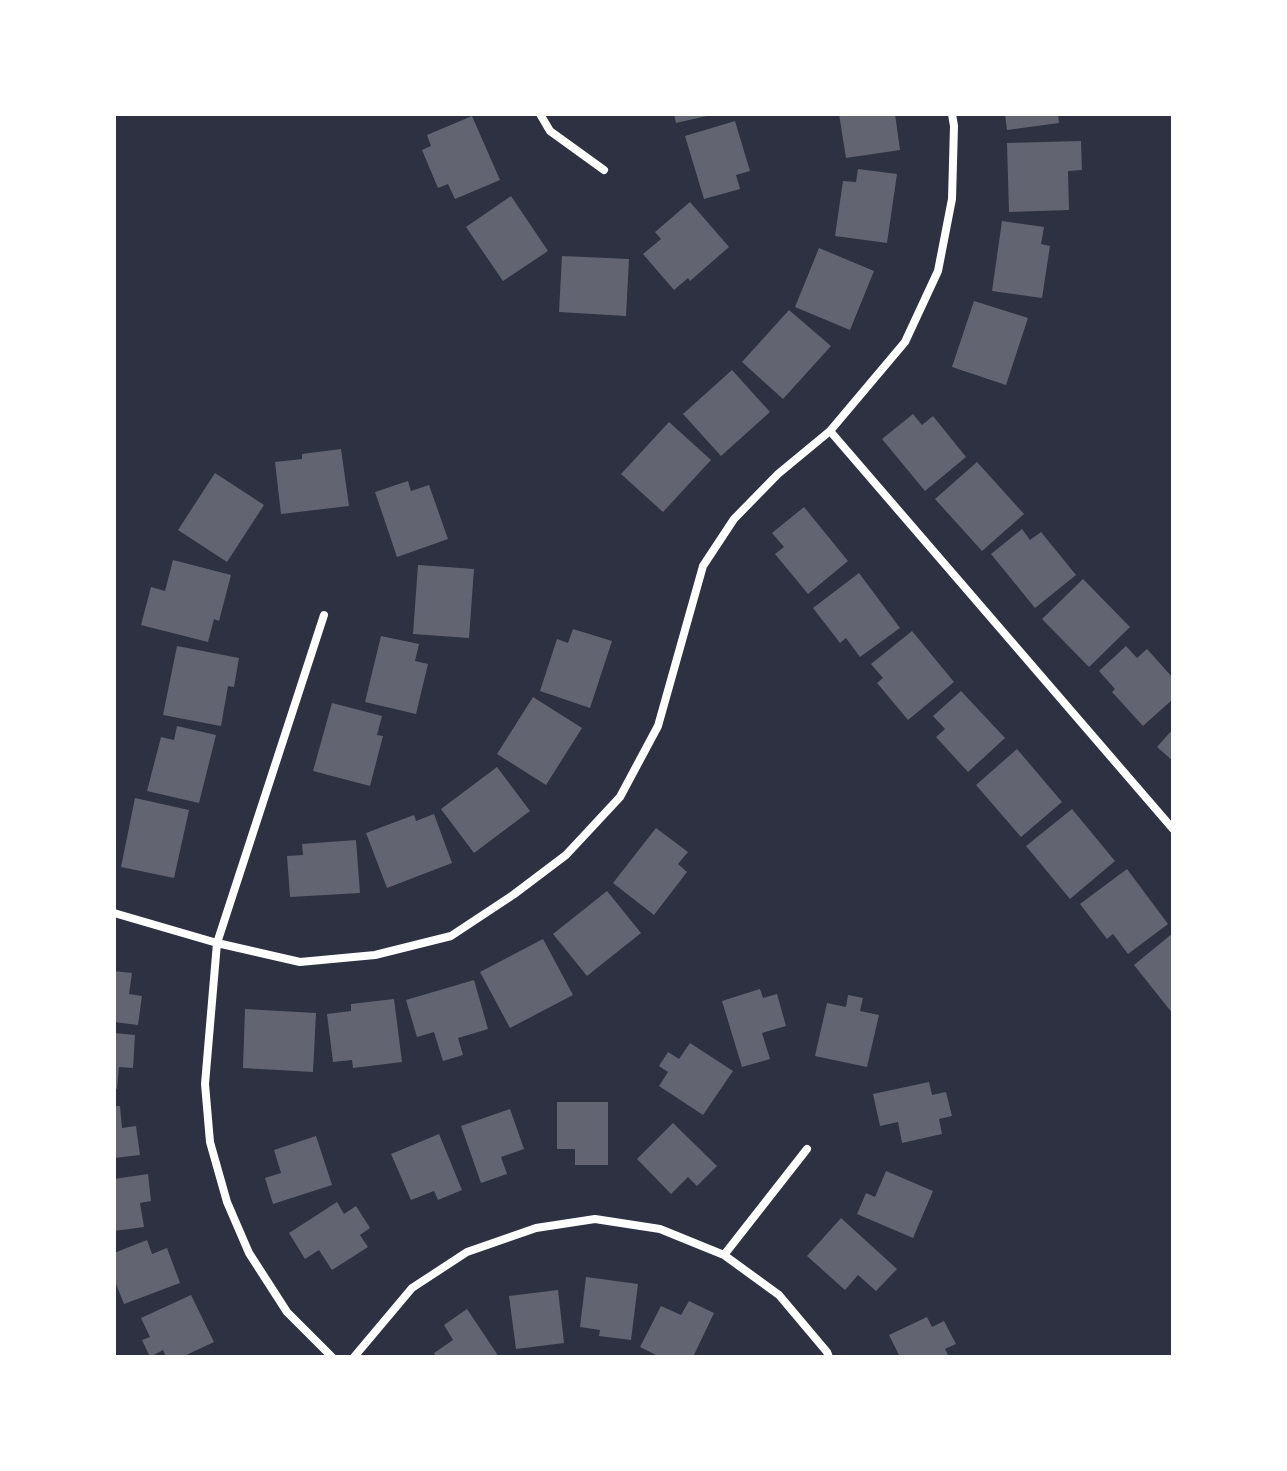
<!DOCTYPE html>
<style>
body{margin:0}
#map{position:relative;width:1287px;height:1471px;overflow:hidden;background:#2d3142;font-family:Quicksand,sans-serif}
canvas{display:block}
.frame{position:absolute;inset:0;border:116px solid #fff;pointer-events:none}
</style>
<div id="map">
<canvas width="1287" height="1471"></canvas>
<div class="frame"></div>
</div>
<script>
const c = document.querySelector('canvas').getContext('2d');
c.lineJoin = 'round';
function fill(path, color) {
  c.fillStyle = color;
  c.fill(path, 'evenodd');
}
function strokePath(path, color, width, dash) {
  c.strokeStyle = color;
  c.lineWidth = width;
  c.lineCap = dash ? 'butt' : 'round';
  c.setLineDash(dash || []);
  c.stroke(path);
}
fill(new Path2D(`
 M674,114h36l1,1 -35,8z
 M839,114h56l5,36 -54,8z
 M1005,114h53l1,9 -52,7z
 M472,116l28,64 -45,19 -7,-15 -10,4 -16,-38 9,-4 -4,-11z
 M735,121l15,50 -14,4 4,14 -36,10 -19,-63z
 M1081,141l1,29 -14,1 1,39 -60,2 -2,-69z
 M858,169l39,5 -10,69 -52,-7 8,-55 13,1z
 M511,196l37,55 -45,30 -37,-54z
 M690,202l39,45 -39,34 -2,-3 -14,12 -31,-36 18,-15 -6,-7z
 M1002,221l42,6 -3,17 9,2 -8,52 -50,-7z
 M819,248l55,23 -24,59 -55,-23z
 M562,256l67,3 -3,57 -67,-4z
 M974,301l54,17 -22,67 -54,-18z
 M789,310l42,36 -48,53 -41,-37z
 M732,370l38,42 -49,44 -38,-42z
 M913,414l9,11 11,-9 33,41 -41,34 -43,-52z
 M669,422l42,38 -48,52 -42,-38z
 M341,449l8,57 -68,8 -6,-52 27,-3v-5z
 M977,462l47,52 -42,37 -47,-52z
 M215,473l49,32 -37,57 -49,-32z
 M408,481l3,10 18,-6 19,54 -51,18 -22,-65z
 M804,507l44,54 -40,33 -33,-40 9,-7 -12,-14z
 M1022,529l8,11 11,-8 35,43 -41,33 -44,-54z
 M173,560l58,15 -12,46 -5,-2 -6,23 -67,-17 10,-38 14,4z
 M418,565l56,4 -5,69 -56,-4z
 M859,573l41,55 -40,29 -14,-19 -6,5 -27,-35z
 M1083,579l47,48 -41,40 -47,-48z
 M573,629l39,12 -22,67 -50,-17 17,-52 11,4z
 M912,631l42,51 -46,38 -31,-37 6,-5 -12,-14z
 M381,636l38,8 -4,17 13,3 -12,50 -51,-12z
 M177,646l62,12 -5,29 -6,-1 -7,40 -58,-11z
 M1126,646l11,12 10,-9 26,29v21l-30,27 -31,-34 3,-3 -16,-18z
 M961,691l44,47 -37,34 -32,-35 9,-8 -12,-13z
 M533,697l49,31 -36,57 -49,-31z
 M332,703l50,13 -5,19 6,1 -13,50 -57,-15z
 M177,726l39,9 -17,68 -52,-12 14,-54 13,3z
 M1173,729v32l-16,-14z
 M1017,749l45,53 -41,35 -45,-52z
 M497,767l33,44 -56,42 -33,-44z
 M135,798l54,12 -15,68 -53,-11z
 M1072,809l43,52 -45,38 -44,-53z
 M434,814l18,49 -65,25 -21,-55 48,-18 2,6z
 M656,828l32,24 -10,12 9,8 -33,43 -41,-32z
 M356,840l4,53 -70,4 -3,-41 16,-1 -1,-11z
 M1127,869l41,55 -40,30 -15,-20 -6,5 -27,-35z
 M607,891l34,42 -54,43 -34,-42z
 M1173,933v81l-39,-49z
 M543,939l30,56 -63,33 -30,-56z
 M114,971l18,2 -3,21 13,2 -4,29 -24,-3z
 M474,980l14,49 -30,9 5,17 -20,6 -9,-29 -17,5 -11,-37z
 M760,989l3,9 14,-4 9,32 -24,7 8,26 -28,8 -20,-66z
 M848,995l15,3 -3,13 19,4 -12,52 -52,-11 12,-53 19,4z
 M394,999l8,63 -49,6 -1,-8 -19,2 -6,-48 24,-3v-7z
 M245,1009l71,4 -3,59 -70,-4z
 M114,1033l21,2 -2,33 -14,-1 -2,22 -3,-1z
 M690,1043l43,28 -30,44 -44,-29 9,-14 -9,-6 9,-14 11,7z
 M929,1082l3,13 14,-3 6,24 -13,3 3,15 -40,9 -4,-21 -18,4 -7,-32z
 M557,1102h51v63h-33v-16h-18z
 M114,1106h6l2,22 14,-2 4,29 -26,3z
 M510,1109l14,40 -23,8 6,17 -26,9 -20,-57z
 M673,1123l44,43 -20,20 -9,-9 -17,17 -34,-35z
 M439,1134l23,56 -24,10 -4,-9 -23,9 -20,-46z
 M316,1136l16,49 -59,19 -8,-26 16,-5 -7,-23z
 M886,1171l47,20 -20,47 -56,-24 9,-21 9,4z
 M148,1174l3,27 -11,2 4,24 -30,4v-52z
 M337,1202l7,12 12,-8 14,22 -10,7 8,12 -36,23 -13,-20 -14,9 -16,-26z
 M841,1218l56,51 -21,22 -18,-16 -13,15 -38,-34z
 M147,1240l5,14 15,-6 13,35 -56,21 -10,-25v-26z
 M586,1277l52,7 -7,56 -32,-4 1,-6 -20,-3z
 M558,1290l6,53 -48,6 -7,-53z
 M191,1295l23,47 -32,15h-16l-3,-7 -13,7 -8,-17 8,-3 -9,-19z
 M689,1301l25,12 -21,44h-33l-20,-10 21,-41 20,9z
 M467,1309l32,48h-63l-2,-4 19,-13 -9,-15z
 M927,1317l5,10 12,-6 12,23 -11,5 4,8h-49l-11,-22z`), '#626471');
strokePath(new Path2D(`
 M540,114l10,17 54,39
 M830,431l343,398
 M324,615l-107,328 -12,141 5,58 17,60 22,51 38,59 45,45
 M114,913l103,30 83,19 75,-7 76,-19 62,-41 53,-40 54,-58 38,-71 45,-160 31,-47 44,-45 52,-43 75,-89 33,-71 14,-72 2,-73 -2,-12
 M724,1255l83,-106
 M354,1357l58,-69 55,-36 69,-24 59,-9 65,10 64,26 55,40 48,57 2,5`), '#fff', 8);
</script>
